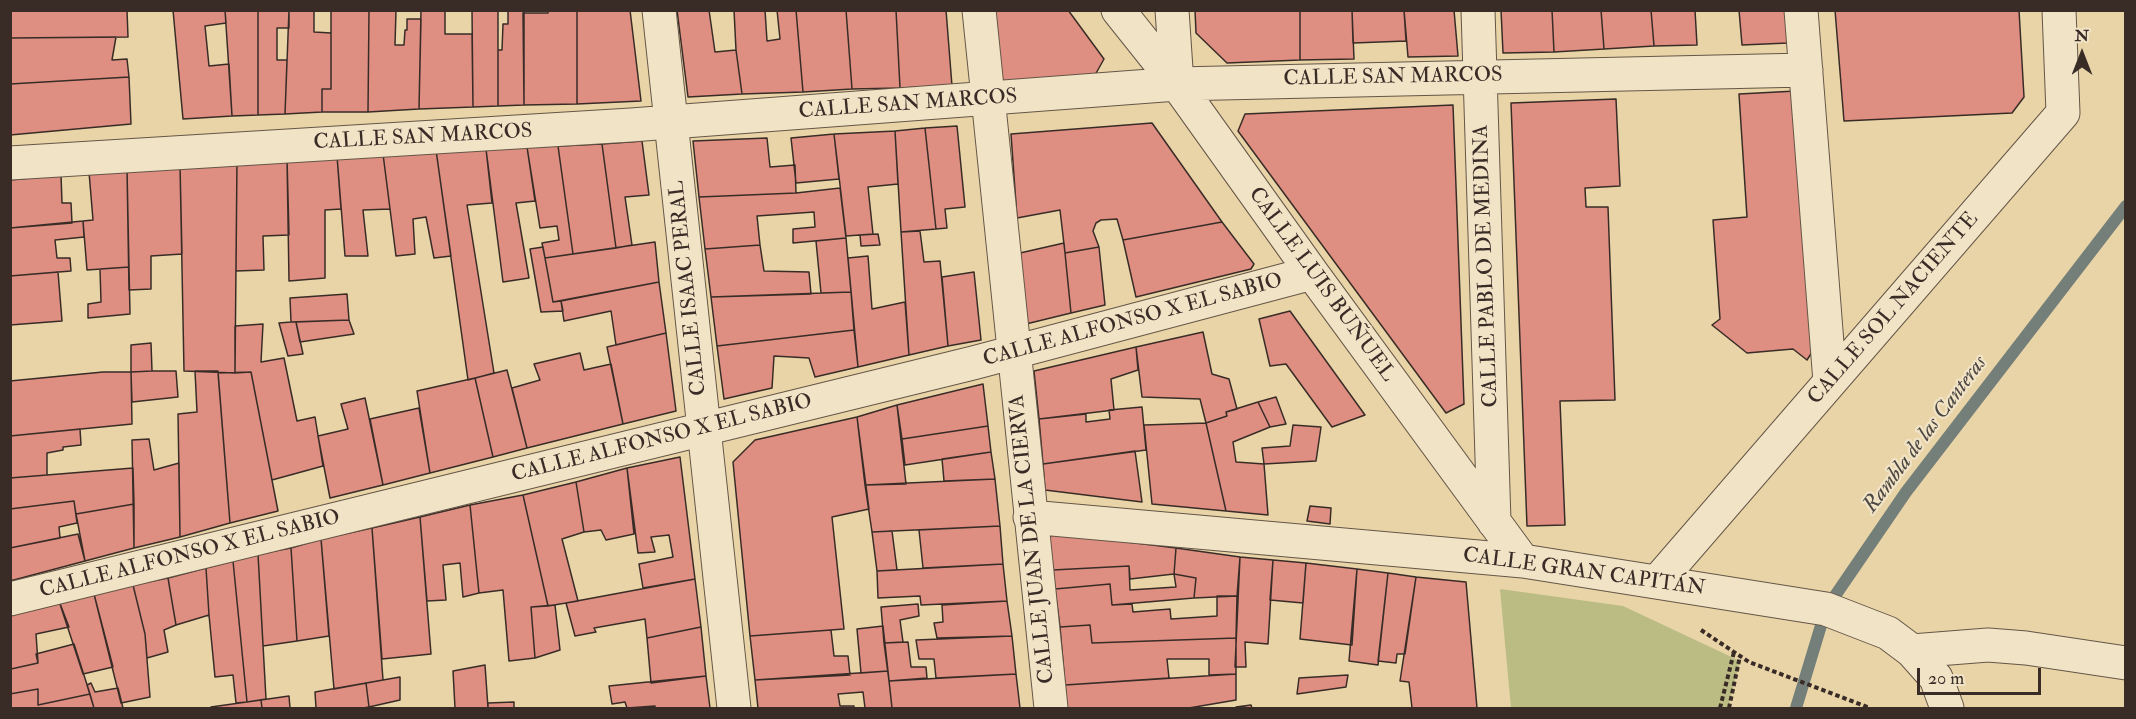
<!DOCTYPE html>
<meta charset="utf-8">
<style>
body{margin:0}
#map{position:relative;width:2136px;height:719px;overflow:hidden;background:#e9d4a7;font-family:"IM FELL Double Pica",serif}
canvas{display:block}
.frame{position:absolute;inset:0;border:12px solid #392c27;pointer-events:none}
.north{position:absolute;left:2052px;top:24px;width:60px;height:60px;-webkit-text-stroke:4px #f1e3c6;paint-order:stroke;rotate:0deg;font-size:16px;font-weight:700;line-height:24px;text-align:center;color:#392c27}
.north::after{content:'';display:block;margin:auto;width:21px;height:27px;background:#392c27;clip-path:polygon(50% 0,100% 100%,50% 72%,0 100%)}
.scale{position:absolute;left:1917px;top:668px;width:124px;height:27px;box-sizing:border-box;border:3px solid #392c27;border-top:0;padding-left:8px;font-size:18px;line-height:21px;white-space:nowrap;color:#392c27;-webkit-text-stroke:4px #f1e3c6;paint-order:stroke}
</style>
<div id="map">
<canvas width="2136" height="719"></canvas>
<div class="frame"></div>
<div class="north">N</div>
<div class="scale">20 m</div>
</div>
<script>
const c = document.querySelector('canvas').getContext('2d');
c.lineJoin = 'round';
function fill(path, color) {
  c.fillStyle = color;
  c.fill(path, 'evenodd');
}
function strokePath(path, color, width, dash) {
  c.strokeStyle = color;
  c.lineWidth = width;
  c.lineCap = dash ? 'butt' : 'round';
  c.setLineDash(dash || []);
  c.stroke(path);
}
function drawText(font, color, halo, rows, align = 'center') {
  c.font = font + ' "IM FELL Double Pica",serif';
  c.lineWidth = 4.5;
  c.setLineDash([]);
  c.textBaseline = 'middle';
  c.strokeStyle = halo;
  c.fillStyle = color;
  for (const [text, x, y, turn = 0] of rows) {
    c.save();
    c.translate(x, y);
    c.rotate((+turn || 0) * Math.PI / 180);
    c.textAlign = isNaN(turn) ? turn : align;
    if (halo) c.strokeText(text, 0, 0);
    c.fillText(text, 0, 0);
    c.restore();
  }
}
fill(new Path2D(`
 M1500,589l123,17 117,55 -12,47h-217z`), '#babc84');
strokePath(new Path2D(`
 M1796,708l30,-99 80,-117 220,-286`), '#747f7a', 12);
const building = new Path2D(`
 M10,10h117l1,27 -118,1z
 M173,10h52l1,13 -21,3 4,40 20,-2 3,52 -49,3z
 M225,10h33v105l-26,1z
 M258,10h31v18h-12v32h10l-2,54 -27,1z
 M289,10h25v22l17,1v56h-9v23l-37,2z
 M331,10h38l-1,102h-46v-23h9z
 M369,10h27l-1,35h9l1,-15h2v-11h14l-2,90 -51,3z
 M421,10h24v24h27l1,73 -54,2z
 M472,10h26v96l-25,1z
 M508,10h16v95l-26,1v-56h4l1,-26h5z
 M548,10h29v94l-53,1 -1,-92h25z
 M577,10h53l11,91 -64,3z
 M677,10h32l6,42 21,-2 6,44 -54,3z
 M734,10h31l2,31 13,-2 -3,-29h19l7,82 -61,2 -6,-44z
 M796,10h50l6,79 -49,3z
 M846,10h50l4,78 -48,1z
 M896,10h50l6,76 -52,2z
 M994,10h74l36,49 -9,16 -94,8z
 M1195,10h105v50l-73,3 -31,-30z
 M1300,10h52l2,49 -54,1z
 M1352,10h52l2,31 -53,2z
 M1404,10h50l4,46 -50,1z
 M1501,10h51l2,42 -51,1z
 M1552,10h49l3,39 -50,3z
 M1601,10h50l3,36 -50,3z
 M1651,10h44l2,35 -43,1z
 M1739,10h46l3,33 -46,2z
 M1835,10h184l5,87 -12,16 -168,8z
 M116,37l-4,23 15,-1 2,18 -119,7v-46z
 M129,77l2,47 -121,11v-51z
 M1796,91l18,258 -7,11 -14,-11 -46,4 -35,-28 8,-6 -7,-99 34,-3 -8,-123z
 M1616,99l4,87 -35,2 1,19h22l7,193 -55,1 5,124 -38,1 -16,-423z
 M1453,105l11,299 -18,9 -208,-282 7,-17z
 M1152,123l70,99 -99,18 -6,-21 -16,1 -5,3 -3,8 6,16 -34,6 -5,-43 -43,8 -6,-84z
 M957,126l8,81 -20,2 2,19 -11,1 -11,-101z
 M925,128l11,101 -35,3 -6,-101z
 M895,131l3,53 -30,3 5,47 -27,2 -12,-102z
 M834,134l5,45 -43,4 -5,-45z
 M767,138l3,29 25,-2 1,28 -97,4 -6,-56z
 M642,141l7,54 -24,2 7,48 -16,3 -14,-104z
 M602,144l14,104 -43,6 -15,-108z
 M558,146l15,108 -28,4 -3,-15 17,-3 -2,-14 -17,2 -13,-81z
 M527,147l8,54 -19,2 13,75 -26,4 -17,-133z
 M486,149l6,54 -25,2 27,168 -26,7 -32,-230z
 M436,150l15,106 -17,2 -8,-41 -13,2 2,35 -19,2 -13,-102z
 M383,154l7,55 -27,1 5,46h-23l-8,-100z
 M337,156l4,53 -16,1v68l-36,3 -2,-123z
 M287,158l2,77 -26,1 1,34 -28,1 1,-112z
 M237,159l-2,214 -51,-2 -4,-206z
 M180,165l2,89 -31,2v33l-22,1 -2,-121z
 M127,169l2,98 -42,3 -4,-49 10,-1 -4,-48z
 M61,175l1,28h9l1,20 -62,5v-48z
 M840,188l6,50 -53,5v-14l22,-2 -1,-15 -57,4 3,29 -55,4 -6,-52 97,-4z
 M83,221l1,16 -29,3 2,18h13l1,13 -61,5v-48z
 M1222,222l32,42 -3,5 -115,28 -13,-57z
 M920,231l4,31 16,-1 8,85 -39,9 -8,-123z
 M878,234l2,11 -19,1 -1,-11z
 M846,238l5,54 -30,1 -5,-52z
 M655,242l4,40 -106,20 -8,-44z
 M1064,243l7,70 -45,11 -6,-71z
 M760,245l4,26 45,1 2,22 -100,3 -6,-48z
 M543,247l10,55 8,-1 2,10 -22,1 -11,-63z
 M1099,247l6,58 -34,8 -6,-60z
 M868,256l4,53 33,-7 4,53 -51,12 -10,-109z
 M129,267l1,47 -42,4v-14l13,-2 -1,-33z
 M58,272l4,49 -52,4v-49z
 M974,272l7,68 -33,6 -6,-69z
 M659,282l7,51 -50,12 -5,-34 -47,10 -3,-20z
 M851,292l3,38 -137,16 -6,-49z
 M347,294l2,26 -58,2 -1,-24z
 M1290,311l75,104 -33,12 -46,-63 -16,2 -11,-47z
 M349,320l5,14 -54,8 -4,-20z
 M291,322h5l7,32 -15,2 -9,-33z
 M263,324l-2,38 23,-4 13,63 18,-4 8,49 -51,14 -21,-108 -16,1v-47z
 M854,330l4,37 -43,10 -6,-19 -35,-2 -2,32 -48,11 -7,-53z
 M1203,332l9,42 17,5 8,30 -11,3 1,4 -21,7 -6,-24 -58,-2 -6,-50z
 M666,333l10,78 -53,13 -16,-77z
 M151,343l1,28 -21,1v-27z
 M1136,347l2,23 -27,9 3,31 -75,9 -5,-48z
 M580,353l4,17 27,-6 12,60 -96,24 -15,-60 28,-8 -6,-16z
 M507,370l20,78 -34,9 -18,-79z
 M152,371h24l2,26 -46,5 -1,-30z
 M195,371h23l12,152 -50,14 -2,-123 19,-2z
 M103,372h28l1,52 -122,12v-55z
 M251,372l27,139 -48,12 -12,-150z
 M475,378l18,79 -63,16 -13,-82z
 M983,384l5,42 -86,13 -5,-34z
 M1276,397l10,27 -16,3 -12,-25z
 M365,398l18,87 -53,13 -12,-62 30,-7 -7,-25z
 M1258,402l12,25 -37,15 3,20 28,2 4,51 -42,-4 -20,-88 21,-7 -1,-4z
 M897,405l9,79 -41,1 -8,-68z
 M1142,407l4,43 -103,14 -4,-45 47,-5v8l24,-3 -1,-9z
 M419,408l11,65 -47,12 -13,-66z
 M857,417l12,92 -37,8 12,112 -94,7 -17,-174 22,-22z
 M1206,423l20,88 -74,-7 -8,-79z
 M1293,425l28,2 -5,34 -52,3 -2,-16 28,-2z
 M988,426l3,26 -86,13 -3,-26z
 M80,429l1,16 -18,2v3l-16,3v22l-37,3v-42z
 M149,439l5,31 25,-7 1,74 -46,11 -2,-108z
 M1135,451l7,51 -97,-12 -2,-26z
 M991,452l4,27 -51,2 -2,-22z
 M680,457l15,122 -52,9 -4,-24 34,-7 -4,-22 -18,2 4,15 -17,1 -11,-85z
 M133,468l1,36 -58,10 -2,-13 -64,8v-31z
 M627,468l7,66 -28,6 -5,-10 -17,2 -8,-50z
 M995,479l5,47 -128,6 -7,-47z
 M576,482l8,50 -22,7 16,62 -30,5 -25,-111z
 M523,495l25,111 -17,1 4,51 -26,3 -6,-71 -24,3 -9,-88z
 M74,501l3,22 -18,4 1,11 -50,10v-39z
 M134,504v44l-49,13 -9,-47z
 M470,505l9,88 -16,4 -3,-34 -17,2 3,35 -19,1 -7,-84z
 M1310,506l21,2 -1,16 -23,-3z
 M420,517l11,137 -49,5 -10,-131z
 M1000,526l3,38 -80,4 -4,-38z
 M372,528l11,152 -49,9 -13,-150z
 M892,531l5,39 -20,1 -5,-39z
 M1048,532l128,16 -2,26 -44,5 -1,-13 -76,4z
 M78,534l7,27 -75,20v-33z
 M321,539l8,97 -32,5 -6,-93z
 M291,548l6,93 -34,5 -5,-92z
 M1176,548l64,9 -3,39 -43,2 2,-20 -22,-4z
 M258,554l8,145 -19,3 -14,-141z
 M1240,557l33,3 -5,84 -23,-2 1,25h-11z
 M1273,560l33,3 -3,40 -33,-3z
 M233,561l14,141 -11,1 -3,-28 -18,2 -6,-62 -3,-47z
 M1306,563l51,6 -5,76 -52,-6z
 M1003,564l4,37 -86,4 -1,-9 -42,2 -1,-27z
 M1129,566l1,24 46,-3 -2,-13 22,4 -2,20 -82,7 -2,-21 -55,5 -2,-19z
 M206,568l3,47 -33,10 -8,-47z
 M1357,569l31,4 -10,92 -29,-4z
 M1388,573l28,4 -11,77h-8l-1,9 -18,-2z
 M1416,577l50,5 11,126h-65l-3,-26 -9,-1z
 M168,578l8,47 -12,5 4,22 -21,6 -2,-24 -12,-49z
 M695,579l6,48 -54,11 -2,-19 -51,9 2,4 -21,4 -9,-33z
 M1110,584l2,21 20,-1 1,8 37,-3 1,10 46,-3v-20h20l-1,42 -144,5 -2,-18 -30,2 -5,-38z
 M133,585l12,49 5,63 -29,6 -27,-109z
 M94,594l19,73 -30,7 -24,-73z
 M59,601l10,26 -33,7 2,29 -27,6 -1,-56z
 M1007,601l5,35 -75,2 -3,-15 9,-1 -1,-17z
 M918,604l1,12 -19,4 3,22 -19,1 -3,-36z
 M555,605l5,45 -25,8 -4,-51z
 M1090,625l2,18 144,-5v36l-27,1v-16h-42l2,19 -104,7 -5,-58z
 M883,626l5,45 -27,2 -4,-44z
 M701,627l5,49 -55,7 -4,-45z
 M831,630l3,26h14l2,19 -95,5 -5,-44z
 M1012,636l4,38 -80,4 -2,-19h-15l-3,-19z
 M908,642l3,25h15l1,11 -38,3 -5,-38z
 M74,644l16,50 -52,11v-16l-28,5v-39l1,14 27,-6 -2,-9z
 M485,665l3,43h-33l-2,-37z
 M888,671l4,37h-27l-2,-16 -25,2 2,12h14v2h-96l-3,-28z
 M1016,674l4,34h-128l-3,-27z
 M1236,674v26l-47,8h-122l-2,-23z
 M1348,675l-2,12 -49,7 2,-16z
 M706,676l4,32h-55v-2l-28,2 -2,-6 -13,2 -3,-18z
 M400,677v23l-31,7 -3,-24z
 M91,683l4,9 23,-4 5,20h-29l-7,-23z
 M366,683l3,24 -6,1h-47l-1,-16z
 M38,689v16l52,-11 4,14h-84v-14z
 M289,696l1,12h-28l-1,-8z
 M261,700l1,8h-51v-1z
 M514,702v6h-26v-5z
 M1251,705l1,3 -16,-1z`);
fill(building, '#de8f82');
strokePath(building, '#392c27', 1.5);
const street = new Path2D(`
 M659,10l75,698
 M979,10l72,698
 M1118,10l59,74 135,189 211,288
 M1172,10l5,74
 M1478,10l16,512
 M1801,10l29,372
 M10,163l621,-38 546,-41 629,-14
 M1030,517l493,44 303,48 62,24 24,18 24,27 11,30
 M1657,582l406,-469 -4,-103
 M10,599l963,-236 339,-90
 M1912,651l76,-6 38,3 100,15`);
strokePath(street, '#655647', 35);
strokePath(new Path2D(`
 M1701,630l48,32 121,46
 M1720,708l14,-56
 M1729,708l11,-52`), '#392c27', 4, [4.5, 3]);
strokePath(street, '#f1e3c6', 33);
drawText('21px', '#392c27', '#f1e3c6', [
 ["CALLE SAN MARCOS",1393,78,-1],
 ["CALLE SAN MARCOS",908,105,-4],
 ["CALLE SAN MARCOS",423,138,-3],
 ["CALLE PABLO DE MEDINA",1487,266,-92],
 ["CALLE LUIS BUÑUEL",1321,285,54],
 ["CALLE ISAAC PERAL",689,288,-96],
 ["CALLE SOL NACIENTE",1894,309,-49],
 ["CALLE ALFONSO X EL SABIO",1133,321,-15],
 ["CALLE ALFONSO X EL SABIO",662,439,-14],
 ["CALLE JUAN DE LA CIERVA",1033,539,-96],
 ["CALLE ALFONSO X EL SABIO",190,555,-14],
 ["CALLE GRAN CAPITÁN",1584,573,8]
]);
drawText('italic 22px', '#4d4843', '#f1e3c6', [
 ["Rambla de las Canteras",1926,435,-53]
]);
</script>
